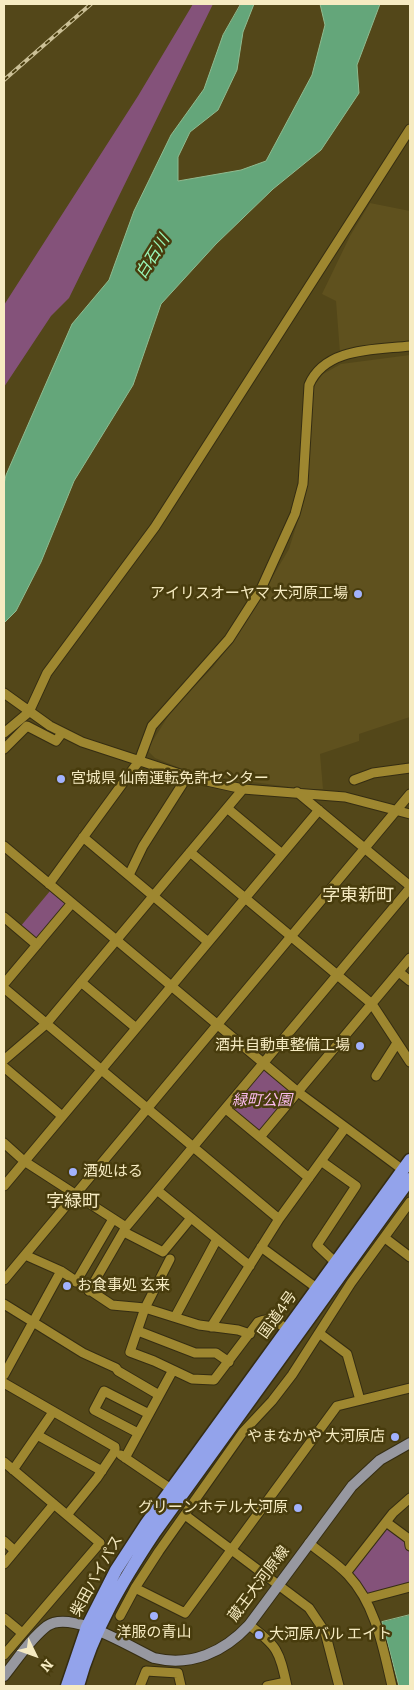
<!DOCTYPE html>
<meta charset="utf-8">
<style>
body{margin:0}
#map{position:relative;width:414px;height:1690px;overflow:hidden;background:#534719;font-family:Bitter,serif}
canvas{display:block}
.frame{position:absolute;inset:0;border:5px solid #f6ebc2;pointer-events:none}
.north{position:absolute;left:10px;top:1630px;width:50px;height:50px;-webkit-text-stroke:4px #483c0d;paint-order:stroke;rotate:132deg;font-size:14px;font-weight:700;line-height:20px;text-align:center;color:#f6ebc2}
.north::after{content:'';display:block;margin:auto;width:18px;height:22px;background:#f6ebc2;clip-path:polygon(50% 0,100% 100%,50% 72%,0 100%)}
</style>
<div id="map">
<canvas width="414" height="1690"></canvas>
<div class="frame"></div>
<div class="north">N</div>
</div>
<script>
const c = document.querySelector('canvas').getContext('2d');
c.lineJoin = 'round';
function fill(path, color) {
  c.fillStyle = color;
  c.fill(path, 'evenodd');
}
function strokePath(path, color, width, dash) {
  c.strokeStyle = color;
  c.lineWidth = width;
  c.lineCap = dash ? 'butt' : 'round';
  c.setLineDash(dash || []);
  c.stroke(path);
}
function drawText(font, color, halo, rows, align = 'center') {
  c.font = font + ' Bitter,"Noto Sans JP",serif';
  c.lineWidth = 5;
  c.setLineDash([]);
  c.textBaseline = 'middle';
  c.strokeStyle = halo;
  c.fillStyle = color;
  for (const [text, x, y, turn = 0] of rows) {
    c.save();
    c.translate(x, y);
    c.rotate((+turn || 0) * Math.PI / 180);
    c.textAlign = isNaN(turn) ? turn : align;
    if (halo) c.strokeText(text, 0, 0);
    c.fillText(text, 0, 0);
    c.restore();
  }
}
fill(new Path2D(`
 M370,203l40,8v133l-70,9 -4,-52 -14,-7 28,-58z
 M410,355v362l-51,17v7l-39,13 3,35h-19l-109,-15 -40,-16 -6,-6 1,-7 22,-35 41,-43 30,-40 46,-78 16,-51 9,-113 9,-11 18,-10z`), '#5f511e');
fill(new Path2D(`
 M193,4h20l-144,294 -18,18 -47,71v-82l134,-209z
 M50,891l15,12 -1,4 -26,32 -4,1 -14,-13z
 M262,1071h3l26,22 1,3 -30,35 -4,1 -25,-22 -1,-4z
 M388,1527c26,20 22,25 22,56l-41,12 -3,-1 -15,-21 33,-45z`), '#84527a');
const water = new Path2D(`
 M241,4h13l-11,28 -6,38 -19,40 -28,22 -12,25v24l63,-11 25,-9 46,-86 13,-50 -5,-21h60l-23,61 2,28 -38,57 -48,39 -57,55 -55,60 -28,81 -59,96 -33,81 -25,49 -12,12v-139l2,-9 66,-151 37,-44 25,-69 37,-76 33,-46 19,-54z
 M410,1615v71h-11l-17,-64z`);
fill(water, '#64a67a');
strokePath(water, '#90bb90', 1);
const minor = new Path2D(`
 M4,693l46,33 32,16 107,35 54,12 102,8 65,17
 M4,733l25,-21 18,-39 108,-146 255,-398
 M4,749l23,-23 29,15 6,-8
 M354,780l19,-7 37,-5
 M297,792l113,94
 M227,808l55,46
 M83,837l125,105
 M4,846l294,246 105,78
 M190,852l182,152 38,58
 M129,875l14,-29 44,-69
 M49,884l90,-123 13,-35 77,-87 32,-50 34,-75 8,-30 6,-99c16,-38 67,-35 101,-39
 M4,917l33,28
 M399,972l11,9
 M81,982l55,46
 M4,984l68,-81
 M4,988l275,231
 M4,1060l42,-36 197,-235
 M4,1067l58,49
 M376,1076l21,-33
 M226,1109l83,69
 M260,1137l150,-179
 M4,1143l20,18 102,66
 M321,1161l35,25 -39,59 19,18
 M4,1186l315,-376
 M157,1190l93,76
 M124,1232l39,20 28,-34
 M385,1238l25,19
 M261,1247l57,42
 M25,1255l36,16 51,34 33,3 54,17 39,5 12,4
 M170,1259l-25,49 -15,44 24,9 38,18 22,1 44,-58c13,-6 20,1 30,8
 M4,1280l406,-486
 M76,1282l37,-63
 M89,1291l37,-64 284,-339
 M4,1304l79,49 33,15 2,3 41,24
 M175,1317l42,-78
 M211,1327l68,-108 66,-91
 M138,1331l57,22h21l13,9
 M319,1333l28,21 13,46
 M4,1375l57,-104
 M4,1383l111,64v4l-18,27 -30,37
 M138,1433l-44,-23 10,-19 45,23
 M39,1436l63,35
 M121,1455l50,34
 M125,1458l48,-88
 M4,1462l96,81 -96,112
 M13,1470l40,-58
 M185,1515l124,93 16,24 14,54
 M386,1522l23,17 1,7
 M4,1541l11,10
 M309,1543c13,11 28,20 39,32 28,30 35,73 44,111
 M4,1564l50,-60
 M346,1573l47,-60 17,-15
 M135,1588l50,25 152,-207 73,-18
 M365,1599l45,-12
 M120,1616l15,-28 24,-37 84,-119 29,-31 20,-26 59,-92 59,-81
 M4,1618l18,15
 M249,1625c29,21 30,26 38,61
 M140,1686l6,-15 32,2 3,13
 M267,1686l19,-4`);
const major = new Path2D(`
 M4,1676c13,-16 27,-38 43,-50 24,-17 83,21 107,32 37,9 70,-6 95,-33l103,-139 28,-26 30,-17`);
const highway = new Path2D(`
 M67,1686l20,-59 29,-57 30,-46 264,-364
 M78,1686c15,-56 45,-106 77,-154l255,-353`);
strokePath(minor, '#352d12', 11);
strokePath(major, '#352d12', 12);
strokePath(highway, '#352d12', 15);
strokePath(minor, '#9e8730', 9);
strokePath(major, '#9798a0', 10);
strokePath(highway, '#93a3eb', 12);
const rail = new Path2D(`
 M4,80l87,-76`);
strokePath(rail, '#cbc096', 4);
strokePath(rail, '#483c0d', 2, [5.5]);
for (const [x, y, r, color] of [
 [358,594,5,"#a2b2fd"],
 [61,779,5,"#a2b2fd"],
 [360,1046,5,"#a2b2fd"],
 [73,1172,5,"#a2b2fd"],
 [67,1286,5,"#a2b2fd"],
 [395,1437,5,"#a2b2fd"],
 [298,1508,5,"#a2b2fd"],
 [154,1616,5,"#a2b2fd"],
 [259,1635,5,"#a2b2fd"]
]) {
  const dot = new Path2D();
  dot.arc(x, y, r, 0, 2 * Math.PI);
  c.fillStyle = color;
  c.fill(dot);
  strokePath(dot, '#483c0d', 2);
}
drawText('15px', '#f6ebc2', '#483c0d', [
 ["アイリスオーヤマ 大河原工場",348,594],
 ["宮城県 仙南運転免許センター",71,779,"left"],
 ["酒井自動車整備工場",350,1046],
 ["酒処はる",83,1172,"left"],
 ["お食事処 玄来",77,1286,"left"],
 ["やまなかや 大河原店",385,1437],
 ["グリーンホテル大河原",288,1508],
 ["洋服の青山",154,1633,"center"],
 ["大河原バル エイト",269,1635,"left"]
], 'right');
drawText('italic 15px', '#fcbcef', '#483c0d', [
 ["緑町公園",262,1101]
]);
drawText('15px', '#f6ebc2', '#483c0d', [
 ["国道4号",278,1315,-54],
 ["柴田バイパス",97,1576,-61],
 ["蔵王大河原線",259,1584,-53]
]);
drawText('italic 16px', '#9af8b9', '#483c0d', [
 ["白石川",153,257,-58]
]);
drawText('18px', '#f6ebc2', '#483c0d', [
 ["字東新町",358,896],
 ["字緑町",73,1202]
]);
</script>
